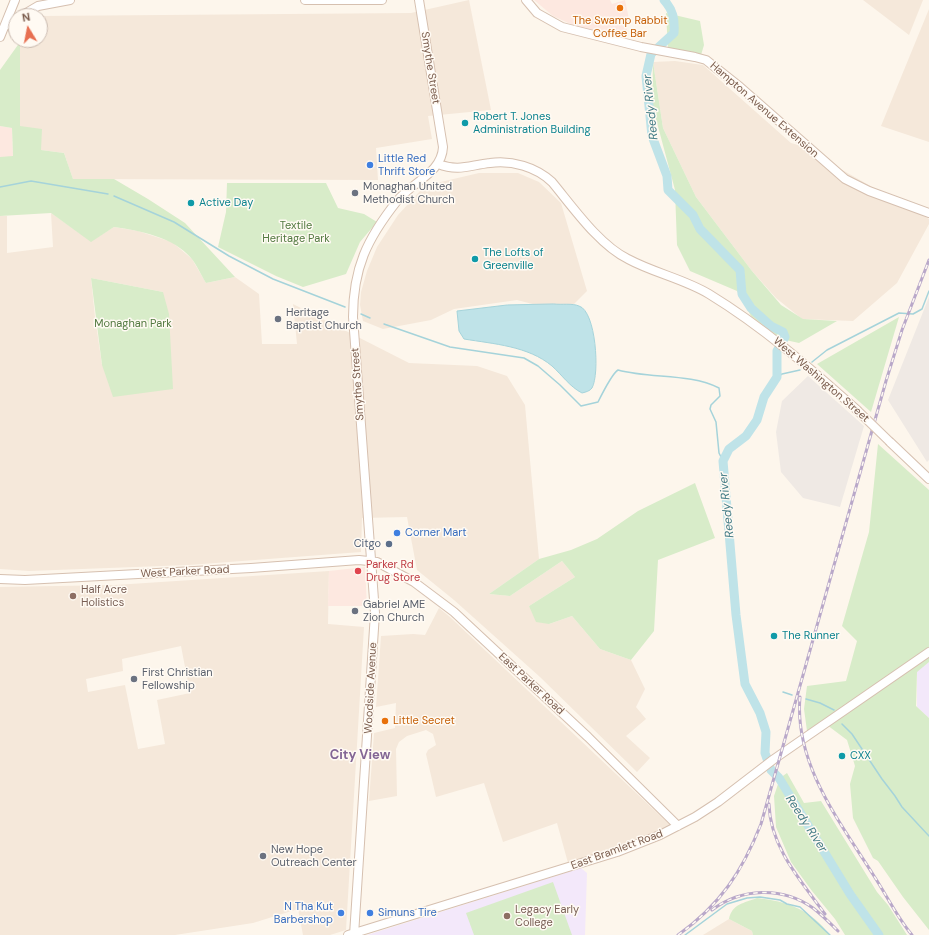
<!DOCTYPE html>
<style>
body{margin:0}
#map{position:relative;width:929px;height:935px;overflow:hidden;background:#fdf6ec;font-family:"DM Sans",sans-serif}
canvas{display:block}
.north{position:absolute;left:8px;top:8px;width:40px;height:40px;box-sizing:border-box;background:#fffaf3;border:1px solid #cabbb1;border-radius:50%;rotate:350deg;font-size:11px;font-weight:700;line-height:16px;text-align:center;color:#7a5c4d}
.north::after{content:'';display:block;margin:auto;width:14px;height:18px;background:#e76f51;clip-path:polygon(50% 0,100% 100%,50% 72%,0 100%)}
</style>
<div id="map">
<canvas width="929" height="935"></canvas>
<div class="north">N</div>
</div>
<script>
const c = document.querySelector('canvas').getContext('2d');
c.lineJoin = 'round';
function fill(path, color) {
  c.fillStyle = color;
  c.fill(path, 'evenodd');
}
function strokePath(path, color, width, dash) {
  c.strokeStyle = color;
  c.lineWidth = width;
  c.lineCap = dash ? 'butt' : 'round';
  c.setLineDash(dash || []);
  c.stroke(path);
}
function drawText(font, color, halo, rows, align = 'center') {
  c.font = font + ' "DM Sans",sans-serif';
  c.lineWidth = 3;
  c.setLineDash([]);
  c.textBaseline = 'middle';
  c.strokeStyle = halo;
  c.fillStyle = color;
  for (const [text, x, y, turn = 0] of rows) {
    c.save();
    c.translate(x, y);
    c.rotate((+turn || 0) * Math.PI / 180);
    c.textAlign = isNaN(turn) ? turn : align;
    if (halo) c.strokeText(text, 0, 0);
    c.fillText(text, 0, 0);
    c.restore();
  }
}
fill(new Path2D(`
 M469,0l22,110 -63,6 4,23 -56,9 2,32 -305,-1 -9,-26 -23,-3 -21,-24v-84l1,-2h19v-24l371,-3z
 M863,0h60l-14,35z
 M929,9v133l-48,-16z
 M675,61l28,4 88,78 7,2 131,74v5l-32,59 -44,38 -51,-2 -26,-21 -24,-27 -56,-74 -33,-69 -10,-66z
 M479,173h39l21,9 22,21 26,88 -20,20 -19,-3 -31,-8 -63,9 -23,11 -48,9 -20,-8 -3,-16 1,-13 6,-21 10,-24 21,-32 22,-24 12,-7z
 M51,213l40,28 23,-14 24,4 34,11 20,17 14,24 29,-6 24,17 3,50h35l-4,-40 116,59 68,3 30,10 18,29 14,154 -50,35 21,2 52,-35 13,16 -46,29 20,18 23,-8 28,33 31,11 14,29 -9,18 10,12 -20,17 24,22 -13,14 -97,-95 -86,-77 -37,-30 -10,-53 -45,1 -1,34 -172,13 -160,6 -29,-2v-353h7v37l46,-6zM91,278l72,14 -61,73 -7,-48z
 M329,571l-1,53 36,3 -18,303 -16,5h-27l-5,-26 -45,14 -78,12h-175v-348l115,-2zM181,646l9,47 -33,7 8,44 -27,5 -13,-64 -37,7 -2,-13 37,-8 -1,-12z
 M439,608l11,9 220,208 -17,10 -85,28 -11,-40 -54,19 -19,-59 -48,14 -10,-43 2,-4 8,-5 -3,-11 -7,-4 -19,6 -8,6 -3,7 1,47 -28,5 5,-68 21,-5 1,-25 -20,4 5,-71 32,-2 12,1z
 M729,919l23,12 1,4h-50z`), '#f5e8da');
fill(new Path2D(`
 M534,0h76l2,4 13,-4 4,19 -4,21 -48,-13 -24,-11z
 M0,126l12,2 1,29h-13z
 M365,567l2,39h-39l1,-35z`), '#fde8e0');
fill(new Path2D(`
 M929,297v163l-2,2 -39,-62z
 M808,376l56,50 -24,81 -37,-9 -22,-26 -5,-40 6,-31z`), '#efe9e4');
fill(new Path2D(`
 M929,662v56l-12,-11v-36z
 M581,868l6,5 -2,62h-218z`), '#f3e8fa');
fill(new Path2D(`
 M666,13l34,8 4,24 -3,10 -33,-6z
 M20,42v84l22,3 -1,21 23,3 9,26h41l34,20 37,24 50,54 -29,6c-5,-8 -9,-18 -15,-25 -18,-21 -50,-27 -77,-31l-23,15 -40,-29 -51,3v-59l13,-1 -1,-28 -12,-2v-56z
 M653,62l10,66 33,69 56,74 29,34 22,14 34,2 -38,22 -18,-4 -30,-23 -14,-25 -47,-20 -13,-26 -2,-55 -23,-86z
 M227,183h99l12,25 26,6 13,8 -17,20 -14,32 -43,13 -27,-11 -58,-29 8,-35z
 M91,278l72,14 6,22 4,75 -60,8 -11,-32z
 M899,317l-28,95 -54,-48z
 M878,444l51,46v172l-12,10 -1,34 13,12v212l-26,-33 -25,-36 -5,-3 -20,-40 -3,-34 5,-18 -8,-26 -20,-15 -20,6 -3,-22 3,-23 39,-5 11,-40 -15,-15 27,-94z
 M695,483l20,55 -57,22 -4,71 -23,29 -31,-11 -28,-33 -23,8 -13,-2 -7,-16 46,-29 -13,-16 -52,35 -21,-2 50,-35 32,-9 26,-11 41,-28z
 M787,773l17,30 17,-2 56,91 11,13 19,30h-62l-10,-16 -23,-28 -21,-29 -15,-35 -2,-31 6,-18z
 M553,882l19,53h-98l-8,-22z
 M757,898c30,3 54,12 73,37h-77l-1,-4 -23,-12c3,-15 15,-16 28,-21z`), '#d8ecc9');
const water = new Path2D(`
 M554,304c8,1 18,-1 25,2 17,5 21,68 13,82 -2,3 -6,4 -10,5 -12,-6 -20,-18 -30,-27 -24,-20 -58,-22 -88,-27l-5,-8 -2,-20 50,-6z`);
fill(water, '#bfe3e8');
strokePath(water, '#a5d3da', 1);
strokePath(new Path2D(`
 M0,187l31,-6 77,13
 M114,196l60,26 55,34 44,23 72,28
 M361,314l9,4
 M384,324l66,23 74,11 14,8 22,19 21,21 17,-4c3,-6 15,-29 20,-32 33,9 71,3 101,18l1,8 -9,9 -1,4 6,13 3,31 4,8
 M812,362l15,-12 72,-37 14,1 9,-5 7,-18
 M777,377l5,-3 18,-4
 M783,692l9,3
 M806,699l14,4 14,7
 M842,724l10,10 30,45 13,17 7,11 27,29
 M685,935l42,-31 20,-6 13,-1 20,3 7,4 13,3 30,28`), '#a5d3da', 1.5);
strokePath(new Path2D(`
 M664,0c9,10 11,19 10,33l-23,21 -5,22 6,60 15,40 1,14 25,25 7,14 40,41 2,24 9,14 20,18 12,6 2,5 -8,14v26l-13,20 -7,23 -11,16 -17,13 -6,12 13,154 9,69 15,29 6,19 -1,21 6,17 8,8 71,116 29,41`), '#bfe3e8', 9);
const secondary = new Path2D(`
 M305,0h77
 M526,0l11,13 25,14 79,20 54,10 11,3 34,27 105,92 24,12 60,22
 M21,16l17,-10 32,-6
 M5,26l11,-6
 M0,37l15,-37
 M438,164c21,8 32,1 52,-1 22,-3 46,4 62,19 20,24 47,63 76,77 26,14 56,20 81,35 54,33 101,74 148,116
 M890,442l39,37
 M0,579l25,1 226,-12 108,-8 18,2 37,20 40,30 134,125 90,89
 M348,935l269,-83 43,-17 35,-18 23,-15 56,-43 155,-107
 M354,935l21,-322 -22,-296c0,-49 14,-78 44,-116 15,-19 45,-28 46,-54l-24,-147`);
strokePath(secondary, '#d6c0b0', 10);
strokePath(secondary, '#fff', 8);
const rail = new Path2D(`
 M800,697c-6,67 40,125 74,179 13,20 23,41 38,59
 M769,804c1,43 32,77 56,110
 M712,910c29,-22 70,-24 101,-2 9,7 17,15 25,23
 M678,935c42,-30 64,-63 83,-111l125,-443 16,-51 27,-70`);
strokePath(rail, '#b9a8c9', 3);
strokePath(rail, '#fffaf3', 1.5, [4.5]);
const secondaryBridge = new Path2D(`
 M857,410l33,32`);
strokePath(secondaryBridge, '#d6c0b0', 10, []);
strokePath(secondaryBridge, '#fff', 8);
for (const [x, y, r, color] of [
 [620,8,4,"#e8710a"],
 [465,123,4,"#0f9aa8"],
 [370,165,4,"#3f7fe0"],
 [355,193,4,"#6b7280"],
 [191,203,4,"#0f9aa8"],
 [475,259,4,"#0f9aa8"],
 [278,319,4,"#6b7280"],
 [397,533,4,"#3f7fe0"],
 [389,544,4,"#5c6f8a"],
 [358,571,4,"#e0444e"],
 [73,596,4,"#8d6e63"],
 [355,611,4,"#6b7280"],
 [774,636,4,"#0f9aa8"],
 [134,679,4,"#6b7280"],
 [385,721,4,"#e8710a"],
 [842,756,4,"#0f9aa8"],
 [263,856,4,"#6b7280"],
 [341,913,4,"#3f7fe0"],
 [370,913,4,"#3f7fe0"],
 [507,916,4,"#8d6e63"]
]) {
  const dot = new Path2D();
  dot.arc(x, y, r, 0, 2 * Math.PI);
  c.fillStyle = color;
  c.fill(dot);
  strokePath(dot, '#fffaf3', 1.5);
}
drawText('11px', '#c56008', '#fffaf3', [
 ["The Swamp Rabbit",620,21],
 ["Coffee Bar",620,34],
 ["Little Secret",393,721,"left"]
]);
drawText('11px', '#7a5c4d', '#fffaf3', [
 ["Smythe Street",430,68,81],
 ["Hampton Avenue Extension",764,110,41],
 ["West Washington Street",821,380,41],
 ["Smythe Street",358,384,-94],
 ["West Parker Road",185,572,-3],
 ["East Parker Road",531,684,43],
 ["Woodside Avenue",371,688,-87],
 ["East Bramlett Road",617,850,-20]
]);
drawText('11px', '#0d838f', '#fffaf3', [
 ["Robert T. Jones",473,117],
 ["Administration Building",473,130],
 ["Active Day",199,203],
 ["The Lofts of",483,253],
 ["Greenville",483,266],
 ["The Runner",782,636],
 ["CXX",850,756]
], 'left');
drawText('11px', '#366cbe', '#fffaf3', [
 ["Little Red",378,159],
 ["Thrift Store",378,172],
 ["Corner Mart",405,533],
 ["N Tha Kut",333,907,"right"],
 ["Barbershop",333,920,"right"],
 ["Simuns Tire",378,913]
], 'left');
drawText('11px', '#5b616d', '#fffaf3', [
 ["Monaghan United",363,187],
 ["Methodist Church",363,200],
 ["Heritage",286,313],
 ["Baptist Church",286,326],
 ["Gabriel AME",363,605],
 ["Zion Church",363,618],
 ["First Christian",142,673],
 ["Fellowship",142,686],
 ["New Hope",271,850],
 ["Outreach Center",271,863]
], 'left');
drawText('11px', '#537a41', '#fffaf3', [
 ["Textile",296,226],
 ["Heritage Park",296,239],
 ["Monaghan Park",133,324]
]);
drawText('11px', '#4e5e75', '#fffaf3', [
 ["Citgo",381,544]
], 'right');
drawText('11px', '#be3a42', '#fffaf3', [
 ["Parker Rd",366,565],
 ["Drug Store",366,578]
], 'left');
drawText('11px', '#785e54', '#fffaf3', [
 ["Half Acre",81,590],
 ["Holistics",81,603],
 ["Legacy Early",515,910],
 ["College",515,923]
], 'left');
drawText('italic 12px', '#437c86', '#fffaf3', [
 ["Reedy River",651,107,-96],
 ["Reedy River",727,505,-96],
 ["Reedy River",806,824,57]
]);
drawText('bold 13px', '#846695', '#fffaf3', [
 ["City View",360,756]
]);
</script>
